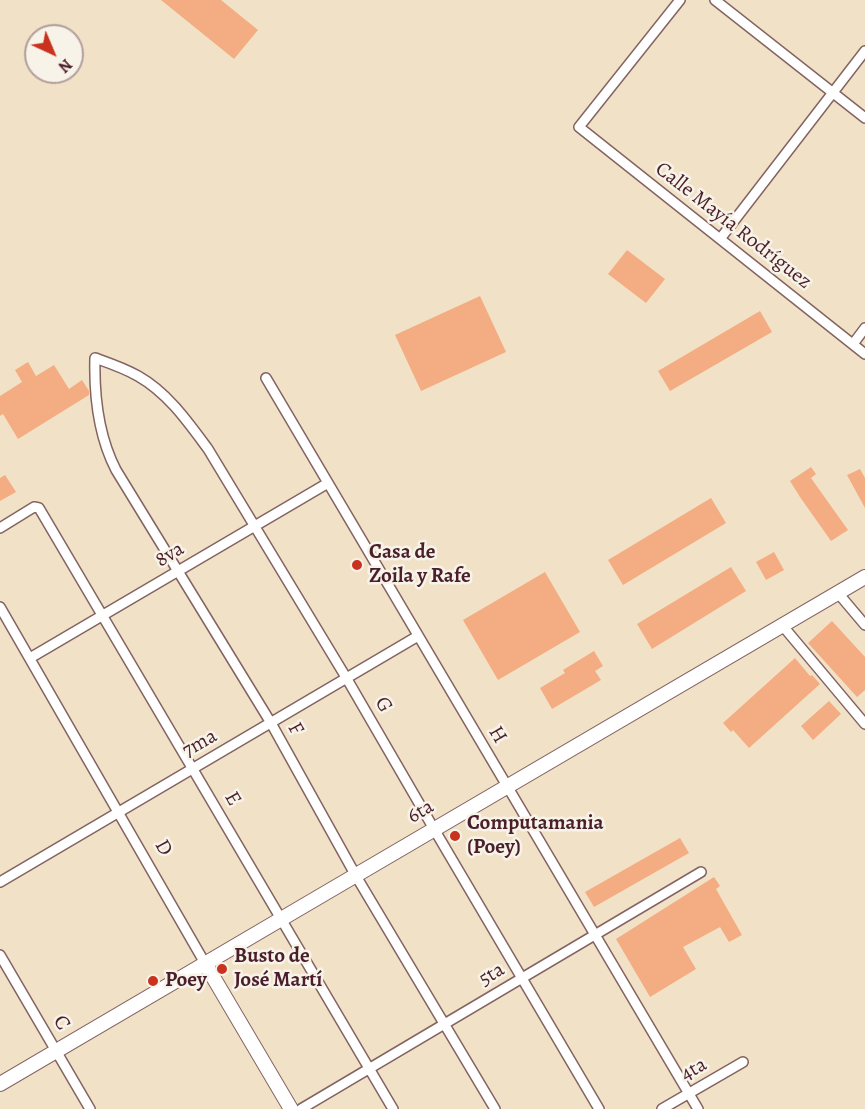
<!DOCTYPE html>
<meta charset="utf-8">
<style>
body{margin:0}
#map{position:relative;width:865px;height:1109px;overflow:hidden;background:#f1e2c7;font-family:Alegreya,serif}
canvas{display:block}
.north{position:absolute;left:24px;top:24px;width:60px;height:60px;box-sizing:border-box;background:#f7f3e8;border:2px solid #b29e9c;border-radius:50%;rotate:136deg;font-size:16px;font-weight:700;line-height:24px;text-align:center;color:#4a1f2b}
.north::after{content:'';display:block;margin:auto;width:21px;height:27px;background:#c8321e;clip-path:polygon(50% 0,100% 100%,50% 72%,0 100%)}
</style>
<div id="map">
<canvas width="865" height="1109"></canvas>
<div class="north">N</div>
</div>
<script>
const c = document.querySelector('canvas').getContext('2d');
c.lineJoin = 'round';
function fill(path, color) {
  c.fillStyle = color;
  c.fill(path, 'evenodd');
}
function strokePath(path, color, width, dash) {
  c.strokeStyle = color;
  c.lineWidth = width;
  c.lineCap = dash ? 'butt' : 'round';
  c.setLineDash(dash || []);
  c.stroke(path);
}
function drawText(font, color, halo, rows, align = 'center') {
  c.font = font + ' Alegreya,serif';
  c.lineWidth = 5;
  c.setLineDash([]);
  c.textBaseline = 'middle';
  c.strokeStyle = halo;
  c.fillStyle = color;
  for (const [text, x, y, turn = 0] of rows) {
    c.save();
    c.translate(x, y);
    c.rotate((+turn || 0) * Math.PI / 180);
    c.textAlign = isNaN(turn) ? turn : align;
    if (halo) c.strokeText(text, 0, 0);
    c.fillText(text, 0, 0);
    c.restore();
  }
}
fill(new Path2D(`
 M161,0h60l37,30 -24,29z
 M627,250l38,29 -19,24 -38,-29z
 M480,296l26,56 -85,39 -26,-56z
 M760,311l12,21 -102,59 -12,-20z
 M28,362l8,14 18,-11 15,24 13,-9 7,11v4l-71,44 -15,-25 -3,2v-20l22,-14 -7,-12z
 M811,467l5,7 -5,4 37,52 -17,11 -31,-44 -10,-16z
 M860,469l5,9v30l-18,-33z
 M5,475l11,17 -16,9v-23z
 M711,498l15,25 -103,62 -15,-25z
 M774,552l10,18 -18,10 -10,-18z
 M731,567l15,24 -94,58 -15,-25z
 M545,572l35,60 -82,48 -35,-60z
 M832,621l33,36v33l-8,7 -49,-54z
 M594,651l9,15 -8,5 6,9 -49,29 -12,-21 25,-15 -2,-3z
 M795,658l15,18 2,-1 8,9 -71,64 -16,-18 -2,2 -8,-9z
 M829,701l12,13 -28,26 -12,-14z
 M680,838l9,15 -95,54 -9,-15z
 M714,877l6,9 -4,3 26,46 -13,7 -9,-15 -37,20 13,22 -46,28 -34,-58z`), '#f4ac82');
const street = new Path2D(`
 M680,0l-101,127 286,227
 M715,0l150,118
 M720,239l145,-188
 M853,344l12,-16
 M266,378l432,731
 M0,528l34,-21 5,1 354,601
 M838,593l27,32
 M0,607l206,358
 M782,625l83,99
 M30,658l298,-175
 M0,882l418,-246
 M0,955l90,154
 M301,1109l400,-237
 M495,1109l-139,-233 -85,-153 -155,-253c-17,-33 -22,-75 -21,-112 14,5 29,10 43,18 30,17 50,46 70,73l139,230 87,150 165,280
 M662,1109l81,-47`);
const secondary = new Path2D(`
 M206,965l85,144
 M0,1084c289,-168 575,-340 865,-507`);
strokePath(street, '#846362', 12);
strokePath(secondary, '#846362', 16);
strokePath(street, '#fff', 9);
strokePath(secondary, '#fff', 14);
for (const [x, y, r, color] of [
 [357,565,6,"#c8321e"],
 [455,836,6,"#c8321e"],
 [222,969,6,"#c8321e"],
 [153,981,6,"#c8321e"]
]) {
  const dot = new Path2D();
  dot.arc(x, y, r, 0, 2 * Math.PI);
  c.fillStyle = color;
  c.fill(dot);
  strokePath(dot, '#f7f3e8', 2);
}
drawText('21px', '#4a1f2b', '#f7f3e8', [
 ["Calle Mayía Rodríguez",733,226,38],
 ["8va",170,555,-31],
 ["G",383,705,60],
 ["F",295,729,61],
 ["H",497,735,59],
 ["7ma",200,744,-30],
 ["E",232,799,60],
 ["6ta",421,812,-31],
 ["D",163,848,60],
 ["5ta",492,975,-31],
 ["C",61,1023,60],
 ["4ta",694,1070,-30]
]);
drawText('bold 21px', '#4a1f2b', '#f7f3e8', [
 ["Casa de",369,553],
 ["Zoila y Rafe",369,577],
 ["Computamania",467,824],
 ["(Poey)",467,848],
 ["Busto de",234,957],
 ["José Martí",234,981],
 ["Poey",165,981]
], 'left');
</script>
